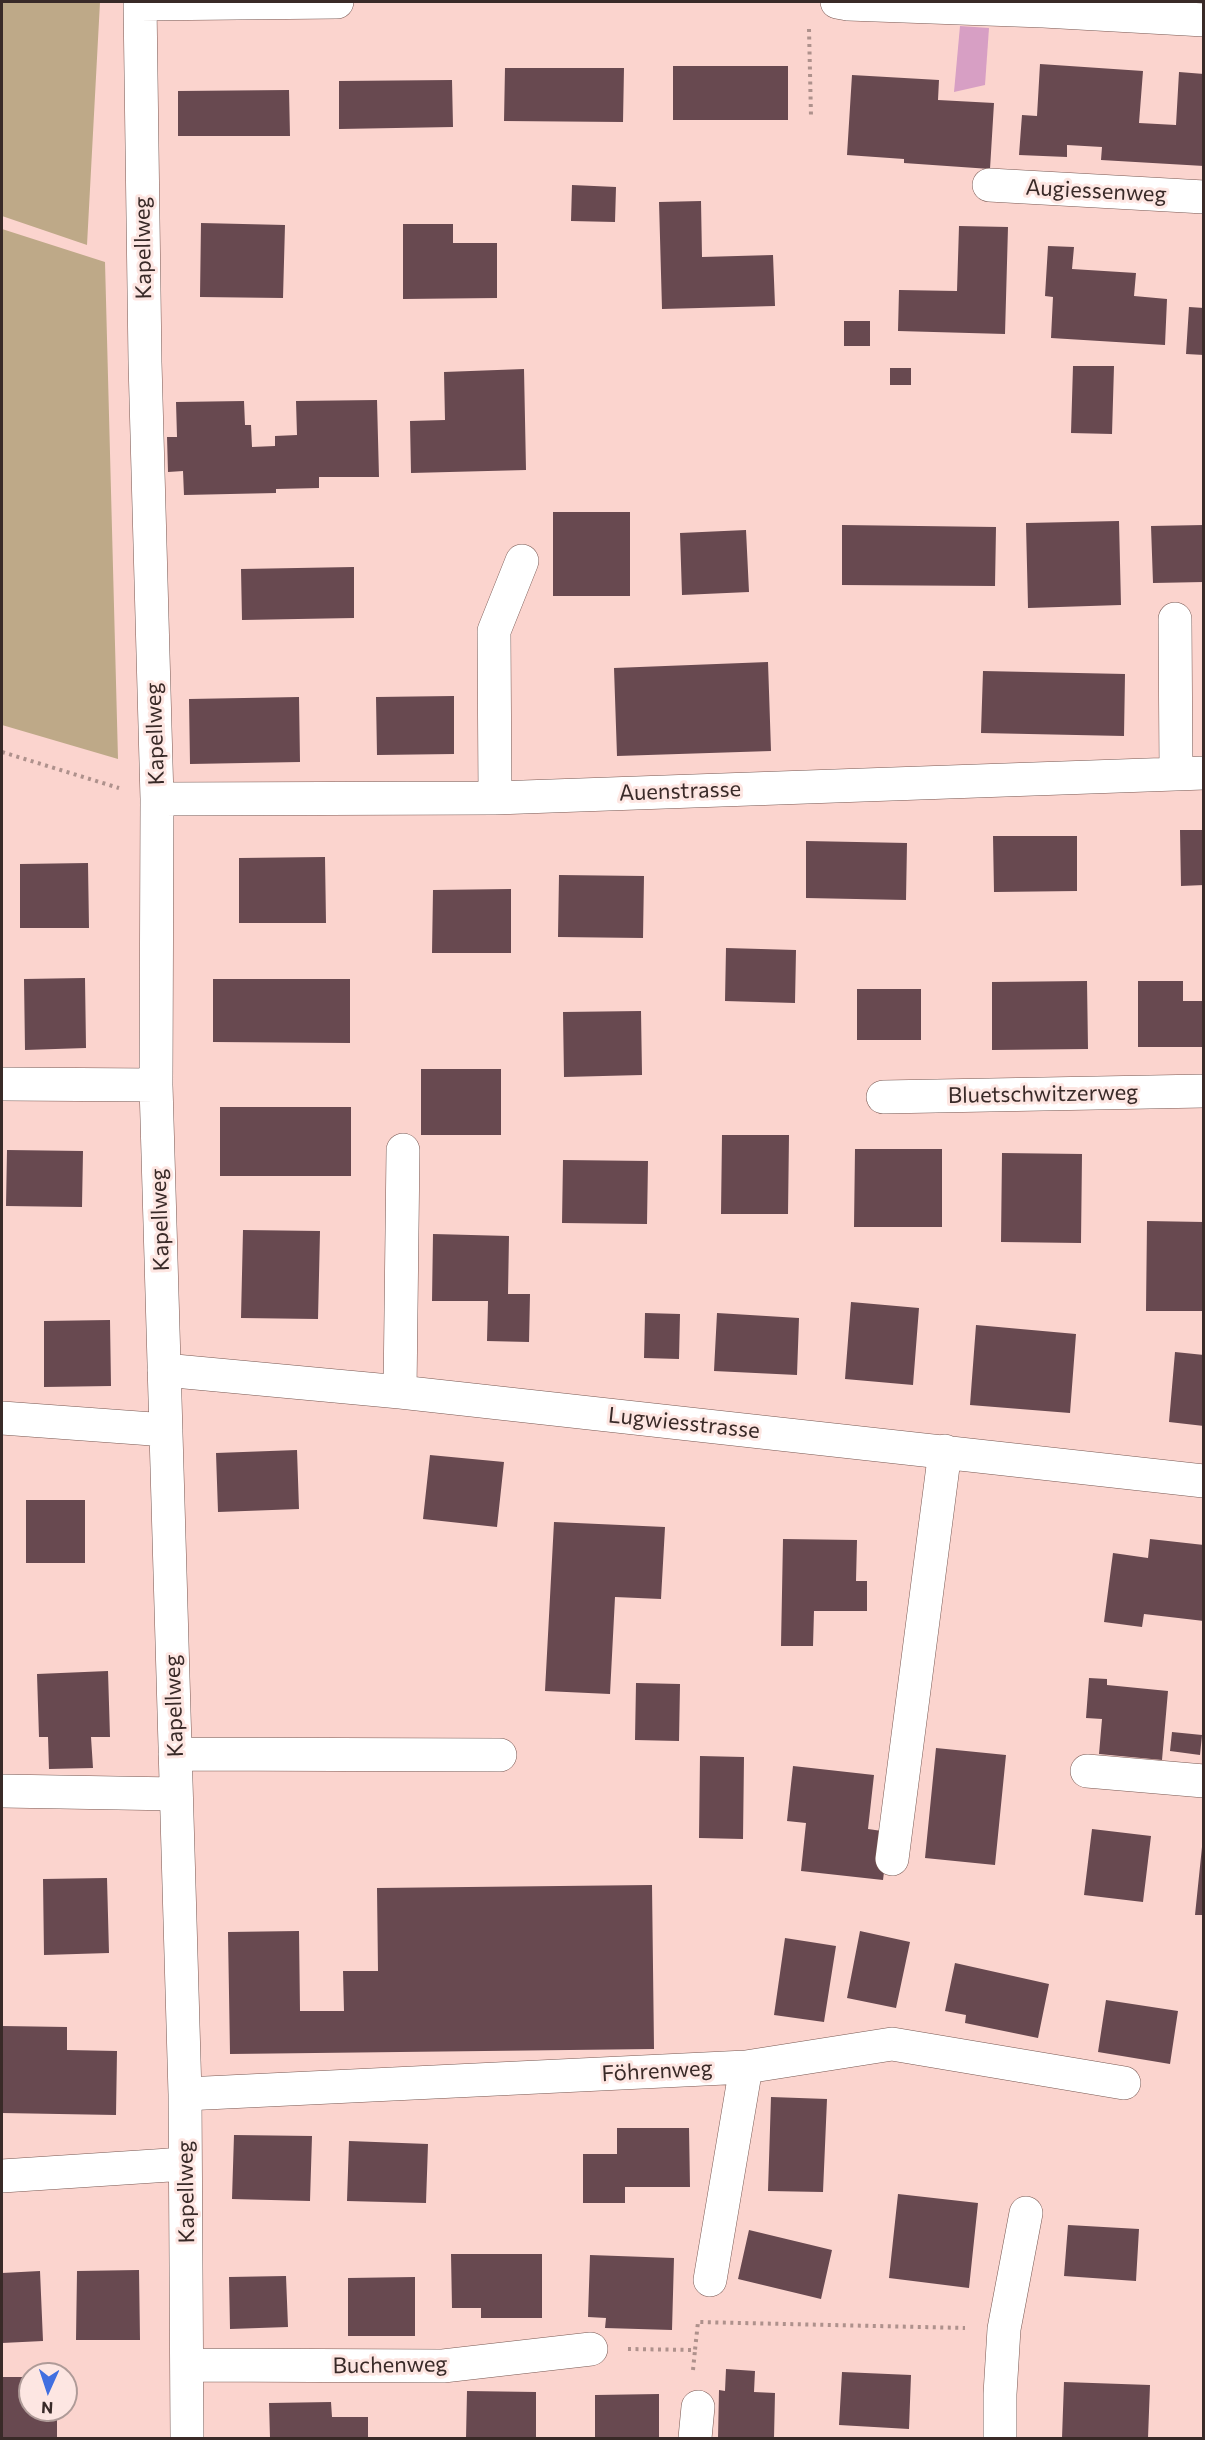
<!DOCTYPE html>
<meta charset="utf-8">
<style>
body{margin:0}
#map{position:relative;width:1205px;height:2440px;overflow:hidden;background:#fbd4ce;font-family:Commissioner,sans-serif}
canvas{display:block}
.frame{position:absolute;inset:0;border:3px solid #392a28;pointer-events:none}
.north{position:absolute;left:18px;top:2362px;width:60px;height:60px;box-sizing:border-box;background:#fde6e2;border:2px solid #af9b98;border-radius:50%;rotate:183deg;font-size:16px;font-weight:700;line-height:24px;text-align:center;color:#392a28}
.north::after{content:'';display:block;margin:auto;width:21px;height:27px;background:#416fe0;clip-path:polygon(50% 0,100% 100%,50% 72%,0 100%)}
</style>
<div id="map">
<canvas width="1205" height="2440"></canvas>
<div class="frame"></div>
<div class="north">N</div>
</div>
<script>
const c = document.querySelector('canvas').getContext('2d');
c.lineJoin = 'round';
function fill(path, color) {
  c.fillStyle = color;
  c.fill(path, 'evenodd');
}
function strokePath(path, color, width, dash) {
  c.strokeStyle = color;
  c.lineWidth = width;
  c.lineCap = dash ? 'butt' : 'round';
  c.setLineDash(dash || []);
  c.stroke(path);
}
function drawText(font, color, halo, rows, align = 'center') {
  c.font = font + ' Commissioner,sans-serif';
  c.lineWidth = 6;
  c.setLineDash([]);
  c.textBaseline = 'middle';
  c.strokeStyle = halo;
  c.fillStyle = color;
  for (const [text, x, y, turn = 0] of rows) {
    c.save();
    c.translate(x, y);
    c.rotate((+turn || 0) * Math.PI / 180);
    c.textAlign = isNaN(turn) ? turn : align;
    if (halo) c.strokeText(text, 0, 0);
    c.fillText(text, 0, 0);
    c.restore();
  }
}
fill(new Path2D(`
 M2,2h98l-13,243 -85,-29z
 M2,229l103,33 13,497 -116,-34z`), '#bea988');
fill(new Path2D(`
 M960,26l29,2 -4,57 -31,7z`), '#d79fc4');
fill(new Path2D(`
 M1040,64l103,7 -4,52 37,2 3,-53 25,2v92l-103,-6 1,-13 -35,-2v12l-48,-2 3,-40 15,1z
 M673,66h115v54h-115z
 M505,68h119l-1,54 -119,-1z
 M852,75l87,5 -1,20 56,3 -4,66 -86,-6v-4l-57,-4z
 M452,80l1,47 -114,2v-48z
 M289,90l1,46h-112v-45z
 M572,185l44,2 -1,35 -44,-1z
 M701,201l1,56 71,-2 2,51 -113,3 -3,-107z
 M201,223l84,2 -2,73 -83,-1z
 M403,224h50v19h44v55l-94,1z
 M959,226l49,1 -3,107 -107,-3 1,-41 58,1z
 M1048,246l26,1 -2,22 64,4 -2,23 33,3 -2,46 -114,-7 2,-41 -8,-1z
 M1189,307l15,1v47l-18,-1z
 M844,321h26v25h-26z
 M1073,366h41l-2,68 -41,-1z
 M890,368h21v17h-21z
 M524,369l2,101 -115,3 -1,-52 35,-1 -1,-48z
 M377,400l2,77h-60v11l-43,1v4l-92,2 -1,-24 -15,1 -1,-35h10l-1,-35 68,-1 1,24h6l1,22 23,-1v-10l22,-1 -1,-34z
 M553,512h77v84h-77z
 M1119,521l2,84 -93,3 -2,-85z
 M842,525l154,2 -1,59 -153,-1z
 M1204,525v57l-51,1 -2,-57z
 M746,530l3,62 -67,3 -2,-62z
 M354,567v51l-112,2 -1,-51z
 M768,662l3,89 -154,5 -3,-88z
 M983,671l142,3 -1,62 -143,-3z
 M454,696v58l-77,1 -1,-58z
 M299,697l1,65 -110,2 -1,-65z
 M1180,830h24v55l-23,1z
 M993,836h84v55l-83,1z
 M806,841l101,2 -1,57 -100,-2z
 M325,857l1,66h-87v-65z
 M88,863l1,65h-69v-64z
 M559,875l85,1 -1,62 -85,-1z
 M511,889v64h-79l1,-63z
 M726,948l70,2 -1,53 -70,-2z
 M85,978l1,70 -61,2 -1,-71z
 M213,979h137v64l-137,-1z
 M1087,981l1,68 -96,1v-68z
 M1138,981h45v20h21v46h-66z
 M857,989h64v51h-64z
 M641,1011l1,64 -78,2 -1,-65z
 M421,1069h80v66h-80z
 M220,1107h131v69h-131z
 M722,1135h67l-1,79h-67z
 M855,1149h87v78h-88z
 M7,1150l76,1 -1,56 -76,-1z
 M1002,1153l80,1 -1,89 -80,-1z
 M563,1160l85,1 -1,63 -85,-1z
 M1147,1221l57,1v89h-58z
 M243,1230l77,1 -2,88 -77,-1z
 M433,1234l76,2 -1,58h22l-1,48 -42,-1 1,-40h-56z
 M851,1302l68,6 -6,77 -68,-6z
 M645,1313l35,1 -1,45 -35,-1z
 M717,1313l82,5 -2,57 -83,-4z
 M110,1320l1,66 -67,1v-66z
 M976,1325l100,9 -6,79 -100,-8z
 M1175,1352l29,3v71l-35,-4z
 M297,1450l2,59 -81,3 -2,-59z
 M430,1455l74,7 -7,65 -74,-8z
 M26,1500h59v63h-59z
 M554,1522l111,5 -4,72 -46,-2 -5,97 -65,-3z
 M783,1539l74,1 -1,41h11v30h-53l-1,35h-32z
 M1150,1539l54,6v76l-60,-7 -2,13 -38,-5 9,-69 35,5z
 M108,1671l2,66h-19l2,31 -44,1 -1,-32h-9l-2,-63z
 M1089,1678l18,1v6l61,6 -6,69 -63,-6 3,-35 -16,-1z
 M636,1683l44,1 -1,57 -44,-1z
 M1172,1732l30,3 -2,20 -30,-4z
 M936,1748l70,7 -11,110 -70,-7z
 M700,1756l44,1 -1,82 -44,-1z
 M793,1766l81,9 -6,54 21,3 -6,48 -82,-9 5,-48 -19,-2z
 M1092,1829l59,7 -8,66 -59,-7z
 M1202,1847h2v68h-9z
 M107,1878l2,75 -65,2 -1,-76z
 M652,1885l2,164 -424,5 -2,-122 71,-1 1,80h44l-1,-40h35l-1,-83z
 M860,1931l50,11 -14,66 -49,-10z
 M785,1938l51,8 -12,76 -50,-7z
 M955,1963l94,21 -11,54 -73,-15 1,-8 -21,-4z
 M1106,2000l72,11 -8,53 -72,-12z
 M2,2026l65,1v23l50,1 -1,64 -114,-2z
 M771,2097l56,2 -4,93 -55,-1z
 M617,2128h72l1,59h-65v16h-42v-49h34z
 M234,2135l78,1 -2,65 -78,-2z
 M349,2141l79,3 -2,59 -79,-2z
 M898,2194l80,9 -9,85 -80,-10z
 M1068,2225l71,4 -3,52 -72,-5z
 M749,2230l83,20 -11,49 -83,-20z
 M451,2254h91v64h-61v-10h-29z
 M590,2255l84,3 -2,72 -67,-2 1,-10 -18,-1z
 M139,2270l1,70h-64l1,-69z
 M40,2271l3,70 -41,2v-70z
 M286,2276l2,51 -58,2 -1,-52z
 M415,2277v59h-67v-58z
 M726,2369l29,2 -1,21 21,1 -1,45h-56l1,-48 6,1z
 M842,2372l69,3 -2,54 -70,-4z
 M2,2377h28v33h27v28h-55z
 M1064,2382l86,3 -2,53h-86z
 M467,2391l69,1v46h-70z
 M659,2394v44h-64v-43z
 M331,2402l1,15h36v21h-98l-1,-35z`), '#684950');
const minor = new Path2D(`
 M140,2l5,360 12,437 -1,286 29,1009 2,344
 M837,2l11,2 195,7 161,9
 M140,4l197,-2
 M989,185l215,12
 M1175,619l1,154
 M495,798l-1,-167 28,-70
 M157,799l338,-1 709,-25
 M2,1084l154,1
 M883,1097l321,-6
 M164,1370l236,22 804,89
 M400,1392l3,-242
 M2,1418l164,12
 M175,1754l325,1
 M1087,1771l117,10
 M2,1791l174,3
 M892,1859l53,-408
 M185,2094l561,-27 146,-23 232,39
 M2,2176l183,-12
 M710,2280l36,-213
 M188,2365l255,1 148,-17
 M695,2438l3,-31
 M1000,2438v-44l4,-65 22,-116`);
strokePath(minor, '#785852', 34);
strokePath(new Path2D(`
 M809,29l2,87
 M2,752l117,36
 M628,2349l67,1 3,-28 267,6
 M693,2370l2,-20`), '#ae918c', 4, [3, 4.5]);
strokePath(minor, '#fff', 33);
drawText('22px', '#392a28', '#fde6e2', [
 ["Augiessenweg",1096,191,3],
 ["Kapellweg",143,248,-91],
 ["Kapellweg",155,734,-92],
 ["Auenstrasse",680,791,-2],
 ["Bluetschwitzerweg",1043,1094,-1],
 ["Kapellweg",160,1220,-92],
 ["Lugwiesstrasse",684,1423,6],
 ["Kapellweg",174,1706,-92],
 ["Föhrenweg",657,2071,-3],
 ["Kapellweg",186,2192,-91],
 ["Buchenweg",390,2365,-1]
]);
</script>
